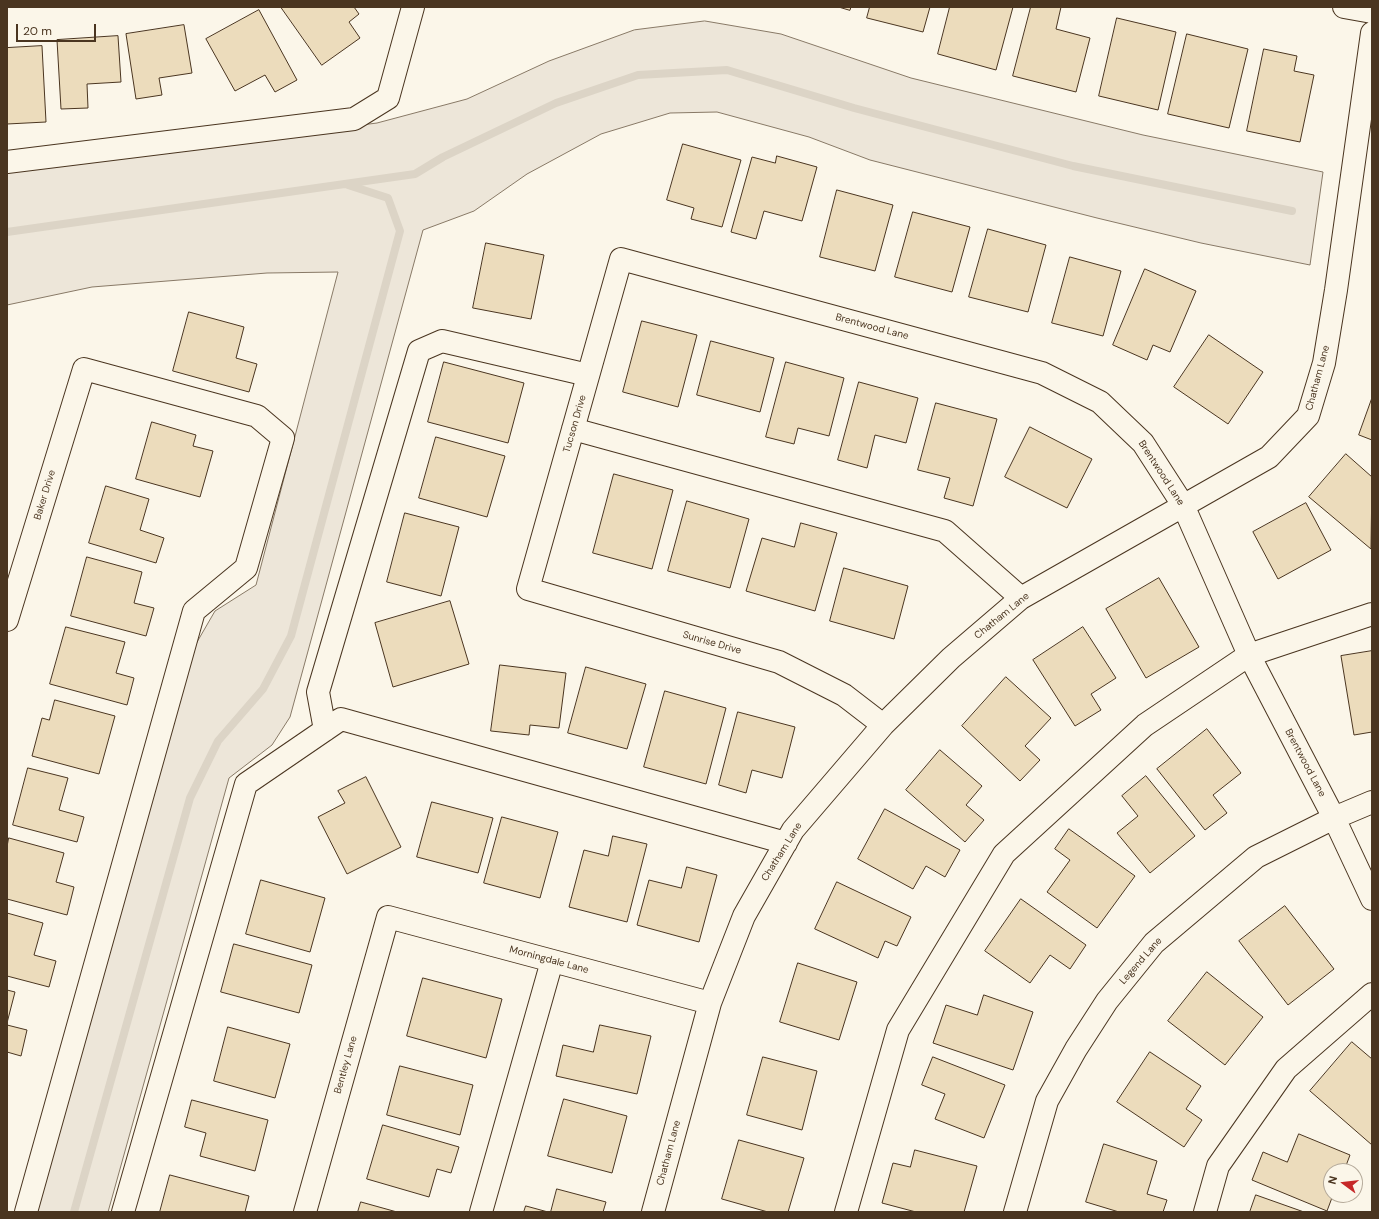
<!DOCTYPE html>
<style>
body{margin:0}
#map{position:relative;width:1379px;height:1219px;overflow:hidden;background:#fbf6e9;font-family:"DM Sans",sans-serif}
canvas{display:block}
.frame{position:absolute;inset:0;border:8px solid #4a3520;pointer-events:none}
.north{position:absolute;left:1323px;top:1163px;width:40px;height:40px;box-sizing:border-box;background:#fbf6e9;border:1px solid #b4a999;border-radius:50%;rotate:285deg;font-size:11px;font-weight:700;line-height:16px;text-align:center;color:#4a3520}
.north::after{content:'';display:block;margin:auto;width:14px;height:18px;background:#c62828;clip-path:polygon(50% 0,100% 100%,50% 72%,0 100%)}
.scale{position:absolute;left:16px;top:24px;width:80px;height:18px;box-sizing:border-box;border:2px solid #4a3520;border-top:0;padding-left:5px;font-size:12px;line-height:14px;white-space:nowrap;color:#4a3520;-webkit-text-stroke:3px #fbf6e9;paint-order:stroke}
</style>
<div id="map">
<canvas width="1379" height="1219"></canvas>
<div class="frame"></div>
<div class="north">N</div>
<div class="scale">20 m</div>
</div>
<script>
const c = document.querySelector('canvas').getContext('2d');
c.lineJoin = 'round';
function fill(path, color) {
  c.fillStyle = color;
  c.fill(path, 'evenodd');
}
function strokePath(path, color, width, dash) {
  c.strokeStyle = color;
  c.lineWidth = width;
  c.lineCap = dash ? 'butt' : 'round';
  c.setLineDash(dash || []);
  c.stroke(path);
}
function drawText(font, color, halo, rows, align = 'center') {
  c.font = font + ' "DM Sans",sans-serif';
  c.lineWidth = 3;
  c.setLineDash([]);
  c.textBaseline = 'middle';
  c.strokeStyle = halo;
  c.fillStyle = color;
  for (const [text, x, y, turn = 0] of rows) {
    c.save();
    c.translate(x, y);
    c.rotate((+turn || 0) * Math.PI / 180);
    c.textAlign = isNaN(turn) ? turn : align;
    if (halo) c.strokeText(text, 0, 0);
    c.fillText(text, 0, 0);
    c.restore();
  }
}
const green = new Path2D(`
 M705,21l76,13 130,44 232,57 180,37 -13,93 -109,-22 -104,-25 -227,-58 -61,-23 -92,-25 -47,1 -69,21 -74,40 -53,37 -51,19 -133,487 -18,28 -43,33 -121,434h-72l157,-563 22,-38 41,-26 82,-313 -71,1 -175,14 -85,18v-135l370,-47 90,-24 82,-38 85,-31z`);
fill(green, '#ede6d9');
strokePath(green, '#887966', 1);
strokePath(new Path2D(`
 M7,232l408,-58 28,-17 113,-54 82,-28 89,-5 127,38 219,58 219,45
 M74,1212l116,-414 28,-57 45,-52 28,-53 109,-405 -12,-33 -40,-13`), '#dcd4c6', 8);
const building = new Path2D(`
 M281,7h73l5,7 -10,8 11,16 -38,27z
 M839,7h12l-1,3z
 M870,7h60l-7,25 -56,-14z
 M950,7h63l-17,63 -58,-16z
 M1031,7h30l-5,22 34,9 -14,54 -63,-16z
 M259,10l38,70 -22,12 -10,-17 -30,16 -29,-52z
 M1117,18l59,14 -18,78 -59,-14z
 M184,25l8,48 -33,5 3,17 -26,4 -10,-65z
 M1187,34l61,15 -19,79 -61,-14z
 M118,36l3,46 -34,2 1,24 -27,1 -4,-69z
 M42,46l4,76 -39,2v-76z
 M1264,49l33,7 -3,15 20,4 -14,67 -53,-11z
 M683,144l58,16 -19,67 -31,-8 3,-11 -27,-8z
 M777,156l40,11 -15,54 -38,-10 -8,28 -25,-7 21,-75 23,6z
 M837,190l56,15 -18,66 -55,-14z
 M913,212l57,15 -18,65 -57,-15z
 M988,229l58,16 -18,67 -59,-15z
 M486,243l58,12 -13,64 -58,-11z
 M1070,257l51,14 -18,65 -51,-13z
 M1145,269l51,22 -26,61 -17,-7 -6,15 -34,-15z
 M189,312l55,15 -8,31 21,6 -8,28 -76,-21z
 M642,321l55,14 -19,72 -55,-15z
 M1209,335l54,37 -35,52 -54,-37z
 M711,341l63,17 -14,54 -63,-17z
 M444,362l80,21 -16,60 -80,-21z
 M786,362l58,16 -15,58 -31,-8 -4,16 -28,-7z
 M859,382l59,16 -12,45 -31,-8 -8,33 -29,-8z
 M1372,398v42l-13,-5z
 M936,403l61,16 -24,87 -29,-8 6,-20 -32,-8z
 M152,422l44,13 -3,11 20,5 -13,46 -64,-18z
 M1030,427l62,32 -25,49 -62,-31z
 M436,437l69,19 -18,61 -68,-19z
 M1346,454l26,23 -1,72 -62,-52z
 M614,474l59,16 -21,79 -59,-16z
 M106,486l43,13 -9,31 24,8 -8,25 -67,-20z
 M687,501l62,18 -19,69 -62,-17z
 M1306,503l25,47 -53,29 -25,-47z
 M405,513l54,14 -18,69 -54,-14z
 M801,523l36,10 -22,78 -69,-20 16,-53 32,9z
 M87,557l55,15 -8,31 20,5 -8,28 -75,-20z
 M844,568l64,18 -14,53 -64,-18z
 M1159,578l40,69 -53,31 -40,-69z
 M450,601l19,63 -76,23 -18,-64z
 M66,627l59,15 -9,31 18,5 -7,27 -77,-21z
 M1083,627l33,51 -25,16 10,16 -26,16 -42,-66z
 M1372,651v81l-18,3 -13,-79z
 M500,665l66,8 -7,55 -29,-3 -1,10 -38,-4z
 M586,667l60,17 -19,65 -59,-16z
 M1006,677l45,41 -26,28 15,14 -20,21 -58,-55z
 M665,691l61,17 -20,76 -62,-17z
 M55,700l60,16 -16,58 -67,-18 10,-38 7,2z
 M738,712l57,15 -13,51 -30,-8 -6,23 -27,-8z
 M1207,729l34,44 -28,22 14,18 -22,17 -48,-61z
 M940,750l42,36 -16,19 18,15 -19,22 -59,-52z
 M28,768l40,10 -9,32 25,7 -7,25 -64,-17z
 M1146,776l49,60 -45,37 -33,-40 21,-17 -16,-20z
 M366,777l35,70 -54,27 -29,-57 27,-14 -7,-12z
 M432,802l61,16 -15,55 -61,-16z
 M885,809l75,41 -15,27 -19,-11 -13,23 -55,-30z
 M502,817l56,15 -18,66 -56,-15z
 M1069,829l66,47 -38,52 -50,-36 23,-32 -15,-11z
 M613,836l34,8 -20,78 -58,-15 15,-57 24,6z
 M9,838l55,15 -8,29 18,5 -7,28 -60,-16v-52z
 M687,867l30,8 -18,67 -62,-17 12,-45 32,8z
 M261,880l64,18 -15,54 -64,-18z
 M837,882l74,35 -14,29 -12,-5 -7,17 -63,-29z
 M1021,899l65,46 -16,24 -20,-14 -20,28 -45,-32z
 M1285,906l49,63 -46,36 -49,-64z
 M7,913l36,10 -9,32 22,6 -7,26 -42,-11z
 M234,944l78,21 -13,48 -78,-21z
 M798,963l59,19 -18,58 -59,-18z
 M1207,972l56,45 -38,48 -57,-44z
 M423,978l79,21 -16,59 -79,-22z
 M7,990l8,2 -8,31z
 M984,995l49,17 -20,58 -80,-27 13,-38 31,10z
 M7,1025l20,5 -6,26 -14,-4z
 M600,1025l51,11 -14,58 -81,-18 7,-31 30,7z
 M228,1027l62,17 -15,54 -61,-17z
 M1352,1042l20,17v86l-62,-54z
 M1150,1052l51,34 -15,23 16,11 -18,27 -67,-45z
 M763,1057l54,14 -15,59 -55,-15z
 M933,1057l72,28 -21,53 -49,-19 10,-25 -23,-9z
 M400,1066l73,19 -13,50 -73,-20z
 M564,1099l63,17 -15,57 -64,-17z
 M192,1100l76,20 -13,51 -55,-15 6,-23 -21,-6z
 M383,1125l76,22 -8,26 -14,-4 -8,28 -62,-18z
 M1299,1134l51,21 -6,16h-13v24h2l-6,16 -75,-31 11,-28 24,10z
 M739,1140l65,18 -16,54h-20l-46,-13z
 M1104,1144l53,17 -10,33 20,6 -4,12h-44l-33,-10z
 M915,1150l62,16 -13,46h-48l-34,-9 11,-40 17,4z
 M170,1175l79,21 -4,16h-85z
 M557,1189l49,13 -3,10h-52z
 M1256,1195l48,17h-54z
 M361,1202l36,10h-39z
 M526,1206l22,6h-24z`);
fill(building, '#ecdcbc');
strokePath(building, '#4a3520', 1);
const minor = new Path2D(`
 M1344,7l28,5
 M7,162l347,-43 34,-21 25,-91
 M573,429l372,102 76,67
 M7,620l77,-251 173,47 26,22 -37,130 -52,43 -168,601
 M883,725l-39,-30 -65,-33 -251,-73 93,-330 421,114 58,29 43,41 40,62 66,150 85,163 38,81
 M325,730l-7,-38 101,-341 23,-10 146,34
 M123,1212l123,-428 95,-65 445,124
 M305,1212l83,-295 322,86
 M481,1212l71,-251
 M653,1212l57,-209 34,-87 49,-86 90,-105 68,-67 70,-60 248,-141 39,-41 16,-53 12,-73 36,-257
 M846,1212l52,-182 106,-176 141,-129 104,-70 123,-41
 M1015,1212l32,-111 29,-52 31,-48 47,-58 102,-86 78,-39 38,-16
 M1205,1212l13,-46 68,-97 86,-75`);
strokePath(minor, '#4a3520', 24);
strokePath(minor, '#fbf6e9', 22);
drawText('10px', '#4a3520', '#fbf6e9', [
 ["Brentwood Lane",872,327,15],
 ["Chatham Lane",1318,378,-75],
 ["Tucson Drive",575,424,-74],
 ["Brentwood Lane",1161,473,57],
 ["Baker Drive",45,495,-73],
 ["Chatham Lane",1002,616,-39],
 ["Sunrise Drive",712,643,16],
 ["Brentwood Lane",1305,763,62],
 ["Chatham Lane",782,852,-58],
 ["Morningdale Lane",549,960,15],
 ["Legend Lane",1141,961,-49],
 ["Bentley Lane",346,1065,-74],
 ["Chatham Lane",669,1153,-75]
]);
</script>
